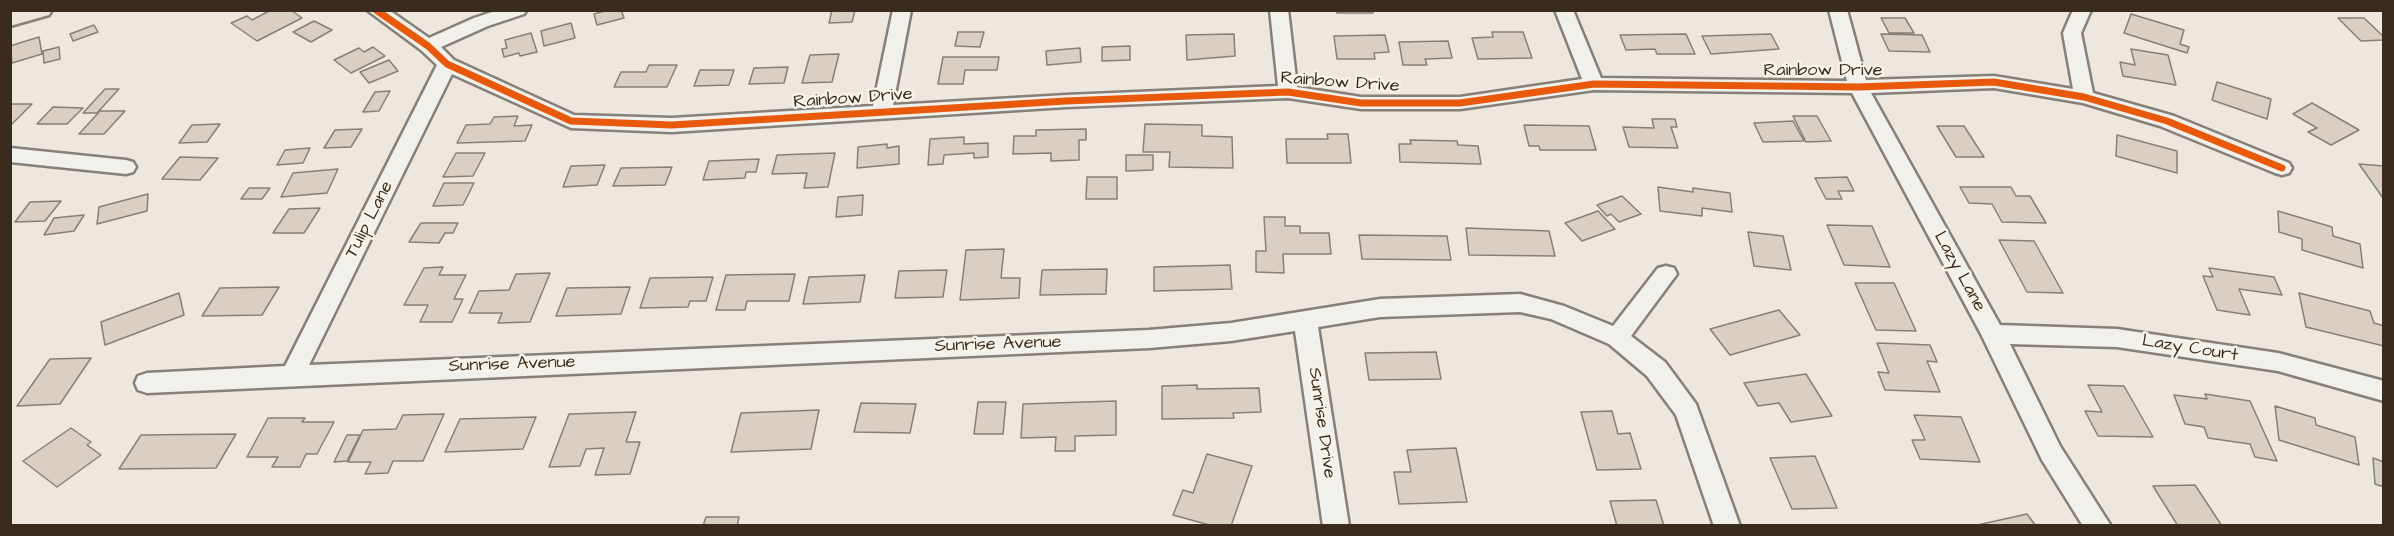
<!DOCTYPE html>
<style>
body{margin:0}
#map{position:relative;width:2394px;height:536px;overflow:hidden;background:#ede7dd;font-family:"Architects Daughter",sans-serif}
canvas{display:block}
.frame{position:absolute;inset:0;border:12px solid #3b2a1e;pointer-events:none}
</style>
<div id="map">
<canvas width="2394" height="536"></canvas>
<div class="frame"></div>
</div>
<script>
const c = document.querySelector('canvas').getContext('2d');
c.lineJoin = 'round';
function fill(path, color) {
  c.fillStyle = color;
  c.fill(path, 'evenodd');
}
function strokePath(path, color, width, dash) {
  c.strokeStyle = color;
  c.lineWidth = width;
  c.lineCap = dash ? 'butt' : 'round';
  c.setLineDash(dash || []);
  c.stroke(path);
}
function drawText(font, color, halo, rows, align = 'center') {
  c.font = font + ' "Architects Daughter",sans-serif';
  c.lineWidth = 5;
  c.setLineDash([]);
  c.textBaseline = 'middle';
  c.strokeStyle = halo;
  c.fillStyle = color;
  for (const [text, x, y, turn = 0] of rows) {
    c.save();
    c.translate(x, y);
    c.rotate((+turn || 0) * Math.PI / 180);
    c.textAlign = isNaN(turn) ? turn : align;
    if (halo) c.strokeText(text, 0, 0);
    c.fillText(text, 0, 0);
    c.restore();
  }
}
const building = new Path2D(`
 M271,10h20l11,8 -45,23 -26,-18 16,-7 5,4z
 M608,10h13l3,8 -27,7 -3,-11z
 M832,10h23l-3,12 -23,1z
 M1336,10h37v3h-36z
 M2131,14l53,16 -4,14 9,3 -2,6 -63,-20z
 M1881,18h24l9,15h-25z
 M2338,18h26l20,19v3l-23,1z
 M314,21l18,9 -21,12 -18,-10z
 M571,23l4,15 -31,8 -3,-15z
 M94,25l4,7 -25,9 -3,-7z
 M958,32h26l-4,15 -25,-1z
 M1492,32h31l9,26 -54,1 -6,-21 21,-1z
 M531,33l6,19 -17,4 -1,-3 -15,4 -2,-8 5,-1 -2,-8z
 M1234,34l1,22 -48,4 -1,-25z
 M1686,34l9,20h-38l-2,-5 -29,1 -6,-15z
 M1771,34l8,15 -68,5 -9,-18z
 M1881,34l41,1 8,17 -41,-1z
 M1385,35l4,17 -15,1 1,6h-38l-3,-23z
 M39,37l3,17 -30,9 -2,-17z
 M1448,41l4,17 -27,1 2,6h-24l-4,-23z
 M1130,46v14l-28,1v-14z
 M59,47l1,12 -16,4 -1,-12z
 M373,47l12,9 -34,17 -17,-13 25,-12 5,4z
 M1080,48l1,14 -34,3 -1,-14z
 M2131,49l37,6 8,30 -53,-9 -3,-14 15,3z
 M839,54l-7,28 -30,1 8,-28z
 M943,57h56l-2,13h-32l-2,14h-25z
 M389,60l9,11 -29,12 -9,-11z
 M649,65h28l-10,22h-53l7,-15h25z
 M788,67l-4,16 -35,1 5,-16z
 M700,70h34l-5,15 -35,1z
 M2217,82l54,17 -4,20 -55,-19z
 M105,89h14l-22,24h-14z
 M390,91l-11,20 -16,1 12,-20z
 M2312,103l47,27 -28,15 -23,-13 9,-4 -24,-14z
 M10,104h22l-22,22z
 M53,107l30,1 -16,16h-30z
 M100,111h25l-21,23h-25z
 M518,116l-4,10 18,-1 -7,16 -68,2 9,-18 24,-1 4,-7z
 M1793,116h24l14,25 -25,1z
 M1652,119h23l2,8h-6l7,21 -49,-1 -6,-20 31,1z
 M1793,121l11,20 -41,1 -9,-19z
 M220,124l-13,18 -28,1 13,-18z
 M1145,124l57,1v11l30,1 1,31 -64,-1 1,-15h-27z
 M1524,125l65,1 7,24h-56l-1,-4h-10z
 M1937,126h27l20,31h-28z
 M362,129l-11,18 -27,1 11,-18z
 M1086,129v11h-7v20l-28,1v-8l-38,1 1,-18h22v-6z
 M1327,134h21l3,29h-64l-1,-24h42z
 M2117,135l60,16v22l-61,-17z
 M964,137v7l24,-1v14l-14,1v-5l-30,2 -1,9 -15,1 2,-26z
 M1410,140l47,1 1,4 20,1 3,18 -81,-2 -1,-18h12z
 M887,144v4l12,-2v18l-42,4 1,-21z
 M310,148l-7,15 -26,2 8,-15z
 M456,153h29l-12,23 -30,1z
 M835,153l-7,34 -24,1 3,-15 -35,1 5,-19z
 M1126,155h27v15l-27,1z
 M180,157l38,1 -18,22 -38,-1z
 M759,159l-3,13h-10l-1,6 -42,2 6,-19z
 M2359,164l25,2v32h-1z
 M605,165l-8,20 -34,2 8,-21z
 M672,167l-7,18 -52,1 8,-18z
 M338,169l-11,24 -46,4 12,-24z
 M1087,177h30v22h-31z
 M1847,177l7,14h-16l4,8h-16l-11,-21z
 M444,183h30l-11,22 -30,1z
 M1658,187l35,5v-4l37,5 2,19 -30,-4v8l-42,-5z
 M1960,187h51l5,9h14l16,27 -44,-1 -10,-18 -23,-1z
 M249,188h21l-8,11h-21z
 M148,194l-1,17 -50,13 2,-17z
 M863,195l-1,20 -26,2 2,-20z
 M1622,196l19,18 -22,8 -8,-8 -4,2 -10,-11z
 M61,201l-16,20 -30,1 15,-20z
 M320,208l-16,25h-31l16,-24z
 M1598,211l17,18 -33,12 -17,-18z
 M2278,211l54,16 1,9 27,8 3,24 -61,-18v-11l-23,-7z
 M84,215l-10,16 -30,4 10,-17z
 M1264,217h21v9h15v7h29l2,21h-48l1,19 -28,-1v-21h10z
 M421,223h37l-5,10h-8l-6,10 -30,-1z
 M1827,225l45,1 18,41 -46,-2z
 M1466,228l83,3 6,25 -86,-1z
 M1748,232l35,4 8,34 -37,-4z
 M1359,235l88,1 4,24 -89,-1z
 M1999,240l35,1 29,52 -36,-1z
 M1004,249l-3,29h19l-1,20 -59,2 6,-50z
 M1230,265l2,24 -78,2v-24z
 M443,267l-4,8h27l-12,24h9l-11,23h-32l8,-17h-24l20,-37z
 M2209,268l65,9 8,18 -43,-6 11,26 -33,-5 -14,-34 10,1z
 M1107,269l-1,25 -66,1 2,-25z
 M947,270l-4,27 -48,1 4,-27z
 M550,273l-20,49 -32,1 4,-10h-33l10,-22 30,-1 7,-16z
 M795,274l-6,27h-42l-2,9h-29l10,-35z
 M865,275l-5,27 -57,2 6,-27z
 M713,277l-7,24h-16l-2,6 -48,1 10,-30z
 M1855,283h39l22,48 -40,-1z
 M279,287l-17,28 -60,1 18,-28z
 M630,287l-9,27 -65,2 11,-28z
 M179,293l5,22 -79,30 -4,-23z
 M2299,293l71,18 4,12 10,3v20l-78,-19z
 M1779,310l21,25 -70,20 -20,-26z
 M1877,343l53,2 7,17 -10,-1 13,31 -55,-2 -7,-18 11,1z
 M1436,352l5,27 -72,1 -4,-27z
 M91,358l-31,46 -43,2 33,-47z
 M1806,374l26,42 -41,6 -12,-19 -21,3 -14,-23z
 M1197,385v4l62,-1 2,24 -28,1 1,5 -72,1v-33z
 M2088,385l36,1 29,51 -55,-1 -13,-25 17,1z
 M2205,394l45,7 27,60 -22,-4 -5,-13 -42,-6 -4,-11 -19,-3 -11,-29 33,4z
 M1116,401v34l-41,1v15h-20l1,-14 -35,1 2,-34z
 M978,402h28l-3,32h-29z
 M861,403l55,1 -6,29 -56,-1z
 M2275,406l40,12 1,7 39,12 4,28 -80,-25z
 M819,410l-8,39 -80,3 10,-39z
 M1612,411l6,23 12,-1 11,36 -44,1 -16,-58z
 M636,412l-10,30h14l-10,32 -35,1 9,-27 -18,1 -6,17 -31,1 20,-53z
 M444,414l-21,47h-30l-5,12 -23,1 6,-12h-23l15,-32 33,-1 7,-14z
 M1914,415l47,2 19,45 -60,-3 -8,-19h13z
 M536,417l-13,32 -78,3 15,-33z
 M268,418h37l-3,4h32l-17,32h-11l-6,13h-28l6,-10h-31z
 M71,428l20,14 -4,3 14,10 -44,32 -34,-26z
 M236,434l-20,34 -97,1 22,-34z
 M347,435h13l-13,26 -13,1z
 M1456,448l11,54 -68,2 -5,-32h17l-4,-22z
 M1207,454l45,12 -21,60h-18l-40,-11 10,-25 10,3z
 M1815,456l22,52 -45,1 -22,-51z
 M2373,458l11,4v25l-9,-3z
 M2195,485l27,41h-44l-25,-40z
 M1656,500l8,26h-47l-7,-25z
 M2027,514l9,12h-63z
 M706,517h33l-2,9h-34z`);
fill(building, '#d9d0c3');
strokePath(building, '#868079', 1.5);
const minor = new Path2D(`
 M367,10h22l40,28 45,-20 24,-8h29l-3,4 -36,12 -47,21 13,13 120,55 98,3 201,-12 20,-96h18l-18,95 173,-10 212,-9 -8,-76h18l9,77 64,10h99l122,-18 -27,-69h18l28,68 246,3 -18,-71h18l19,70 128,-4 79,13 -10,-56 10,-23h18l-10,23 12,60 81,23 115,47 3,5 -3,5 -7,2 -7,-2 -115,-47 -77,-23 -89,-15 -123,5 129,232 117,4 161,24 106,28v20l-106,-30 -161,-24 -107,-3 50,102 51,80h-28l-41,-66 -61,-126 -129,-241 -258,-3 -134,19h-99l-73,-11 -222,9 -394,25 -101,-4 -119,-54 -143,291 840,-35 82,-7 149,-24 140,-5 44,12 49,20 45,-58 8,-2 8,2 3,6 -46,62 34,26 31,42 44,122h-26l-38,-111 -29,-39 -38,-32 -58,-25 -31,-7 -140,5 -62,10 31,199h-26l-28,-195 -64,10 -82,7 -1002,45 -9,-3 -3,-7 3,-7 9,-3 138,-7 152,-301 -16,-15z
 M10,148l116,12 7,2 3,5 -3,5 -7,2 -116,-12z`);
const major = new Path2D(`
 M52,10l-3,5 -39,11v-15z`);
strokePath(minor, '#868079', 5);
strokePath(major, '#868079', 5);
fill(minor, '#f1f0eb');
fill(major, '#ece6dd');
strokePath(new Path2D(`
 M376,10l52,36 19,18 124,57 101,4 394,-24 222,-9 73,11h99l134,-19 264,3 136,-5 90,15 83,24 115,47`), '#e8590c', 7);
drawText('18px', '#3b2a1e', '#f7f3e8', [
 ["Rainbow Drive",1823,71],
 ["Rainbow Drive",1340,83,4],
 ["Rainbow Drive",853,99,-4],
 ["Tulip Lane",370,220,-63],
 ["Lazy Lane",1959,272,61],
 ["Sunrise Avenue",998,345,-2],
 ["Lazy Court",2190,349,9],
 ["Sunrise Avenue",512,365,-2],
 ["Sunrise Drive",1321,423,82]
]);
</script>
